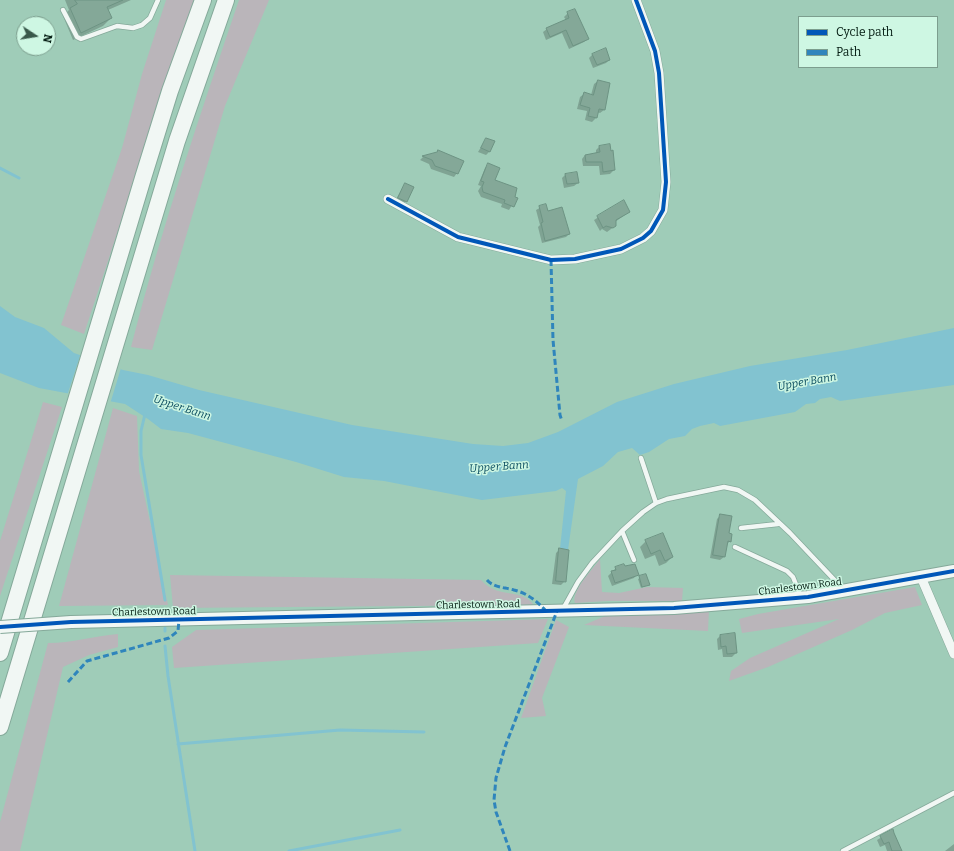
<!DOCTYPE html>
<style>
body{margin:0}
#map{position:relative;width:954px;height:851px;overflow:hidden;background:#9fccb8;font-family:Bitter,serif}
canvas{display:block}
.legend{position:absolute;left:798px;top:16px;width:140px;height:52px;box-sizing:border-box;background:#cef7e3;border:1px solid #7c9e8e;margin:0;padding:5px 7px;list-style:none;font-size:12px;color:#00190f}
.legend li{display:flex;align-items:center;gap:8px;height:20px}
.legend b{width:20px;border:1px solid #7c9e8e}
.north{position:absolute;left:16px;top:16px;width:40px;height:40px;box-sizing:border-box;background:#cef7e3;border:1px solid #7c9e8e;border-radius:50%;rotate:102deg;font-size:11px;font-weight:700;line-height:16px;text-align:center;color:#00190f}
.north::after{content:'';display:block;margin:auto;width:14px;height:18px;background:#38584a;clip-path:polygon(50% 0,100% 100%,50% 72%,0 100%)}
</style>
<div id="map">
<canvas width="954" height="851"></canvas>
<ul class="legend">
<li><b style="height:5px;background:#0057b8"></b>Cycle path</li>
<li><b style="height:5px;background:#2f85bc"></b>Path</li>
</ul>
<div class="north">N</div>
</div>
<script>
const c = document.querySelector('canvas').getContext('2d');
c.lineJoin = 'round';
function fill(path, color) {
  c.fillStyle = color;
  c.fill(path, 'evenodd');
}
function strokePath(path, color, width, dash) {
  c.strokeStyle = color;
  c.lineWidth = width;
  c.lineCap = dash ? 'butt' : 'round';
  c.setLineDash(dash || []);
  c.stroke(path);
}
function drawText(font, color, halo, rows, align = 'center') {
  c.font = font + ' Bitter,serif';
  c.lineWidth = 3;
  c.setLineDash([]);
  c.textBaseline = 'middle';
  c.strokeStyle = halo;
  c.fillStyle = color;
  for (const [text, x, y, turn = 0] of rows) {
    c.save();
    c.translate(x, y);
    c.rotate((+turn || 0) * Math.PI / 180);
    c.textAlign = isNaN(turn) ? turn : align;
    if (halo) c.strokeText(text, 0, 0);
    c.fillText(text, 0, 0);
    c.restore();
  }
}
fill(new Path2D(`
 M166,0h30l-15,39 -97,295 -23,-9 61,-177 20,-74z
 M239,0h30l-44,106 -73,244 -21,-3c30,-118 69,-232 108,-347z
 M43,402l19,5 -62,189v-55z
 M113,408l24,8 2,55 29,134 -109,1z
 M600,559l2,33 17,1 28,-6 36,1 -1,13h-74l-33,2c-4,-12 18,-34 25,-44z
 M170,575l311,5c3,3 6,6 10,8 15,8 31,2 43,17l-361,3z
 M915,587l7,18 -37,8 -33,17 -84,37 -39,14 2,-10 19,-13 89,-39 -97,14 -3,-14 19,-5z
 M709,610l-1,21 -124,-6 21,-9z
 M548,619l-10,24 -364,25 -2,-21 24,-17z
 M556,620l13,7 -27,71 4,18 -25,2z
 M118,634v13l-29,8 -26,12 -43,184h-20v-29l48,-179c24,0 46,-7 70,-9z`), '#bab5ba');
fill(new Path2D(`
 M0,306l15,11 29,11 30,25 49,17 25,5 51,15 153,35 121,19 30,2 25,-3 30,-11 59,-30 57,-18 76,-18 97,-16 107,-22v57l-114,16 -9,-4 -11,2 -5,4 -9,1 -11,8 -75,14 -6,-3 -14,3 -8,3 -7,7 -16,3 -20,13 -9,3 -8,-7 -14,4 -15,14 -25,13 -10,71 -8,-1 6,-58 -4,-3 -6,3 -74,9 -98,-19 -40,-4 -48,-15 -108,-29 -27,-4 -13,-10 -23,-15 -86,-16 -39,-15z`), '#82c3d0');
fill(new Path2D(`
 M81,353l40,15 -11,36 -43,-8z`), '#9fccb8');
fill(new Path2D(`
 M65,0h66l-23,10 3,8 -8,8 -30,14 -10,-24 6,-6z
 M568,13l20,26 -4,3 -15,7 -7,-16 -16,7 -3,-8 4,-3 19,-9 -2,-3z
 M593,54l16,6 -3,3 -13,5 -4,-10z
 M598,81l6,29 -4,3 -3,-1 -1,6 -4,4 -7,-2 2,-9 -10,-2 3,-12 4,-3 7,1 3,-11z
 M486,139l3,13 -3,3 -8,-3z
 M599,147l15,23 -4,4 -10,1 -1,-9h-16l-1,-7 3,-4 11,-1v-4z
 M436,153l21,20 -3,4 -23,-8 -2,-5 -9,-4 3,-3z
 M489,164l5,17 22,18 -7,11 -8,-3 1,-3 -21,-7 -3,-6 3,-5 -3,-1 7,-17z
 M566,174l12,9 -4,3 -10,2 -2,-10z
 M405,184l1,17 -4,4 -7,-4z
 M623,202l6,10 -14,10v4l-8,6 -5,-3 -2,2 -6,-11z
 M545,205l2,7 22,22 -3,3 -24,6 -4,-16 2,-2 -4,-15z
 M721,515l9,26 -4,4 -2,12 -4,3 -10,-2 7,-39z
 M646,541l26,16 -6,6 -7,3 -4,-11 -10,4 -5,-12z
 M559,550l6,31 -4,4 -9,-1 4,-31z
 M616,568l21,6 -3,4 -22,8 -4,-10z
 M646,575l3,9 -8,4 -3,-9z
 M720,636l16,17 -4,4h-9l-1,-8 -4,1 -1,-11z
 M892,831l9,20h-14l-2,-6 -5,2 -3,-7z
 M954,844v7h-9z`), '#0003');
strokePath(new Path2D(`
 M0,168l19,10
 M145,414l-4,17v24l24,145
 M165,628v3
 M165,646l3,30 27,175
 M178,744l162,-14 84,2
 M289,851l111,-21`), '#82c3d0', 3);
const building = new Path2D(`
 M75,0h48l-16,7 5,11 -31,15 -11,-25 7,-4z
 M575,9l14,30 -16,7 -7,-16 -16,7 -4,-9 23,-10 -2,-6z
 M606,48l4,12 -13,5 -5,-11z
 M598,80l12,3 -5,27 -6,-1 -2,9 -9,-2 2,-8 -10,-3 4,-13 9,3z
 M486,138l9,3 -5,11 -9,-4z
 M610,144l1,7 2,-1 2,20 -12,2 -1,-10h-16l-1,-7 15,-3 -1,-6z
 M438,150l26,11 -6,13 -23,-8 -3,-6 -10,-4 15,-4z
 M488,163l12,5 -5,12 22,8 -2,9 3,1 -4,9 -10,-4 1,-3 -22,-8 -1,-5 2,-5 -3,-1z
 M577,172l2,11 -12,1 -2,-10z
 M405,183l9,4 -7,15 -9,-4z
 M624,200l6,12 -14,8v6l-3,2 -7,-2 -3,2 -6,-12z
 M546,204l2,7 14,-4 8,27 -25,7 -4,-18 2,-1 -4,-16z
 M720,514l12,2 -3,17 3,1 -1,8 -3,-1 -3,16 -12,-2z
 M663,533l10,24 -8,4 -5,-11 -9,4 -6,-14z
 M559,548l10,2 -3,32 -10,-1z
 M624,564l1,2 10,-2 4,11 -24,8 -4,-12 5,-1 -1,-3z
 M646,574l4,11 -8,2 -3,-11z
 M735,633l2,20 -10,1 -1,-8 -5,1 -1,-12z
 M893,829l1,4 8,18h-10l-3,-9 -5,2 -4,-8z`);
fill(building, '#84a898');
strokePath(building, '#6d9383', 1);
const lane = new Path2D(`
 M63,10l14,27 4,2 36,-13 16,2 9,-3 8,-7 8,-18
 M641,458l15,45
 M741,528l37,-4
 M622,531l12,29
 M735,547l52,24 6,6 8,20
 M563,609l15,-27 14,-19 30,-32 21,-19 13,-9 11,-4 57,-12 14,3 17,10 35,33 53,56
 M843,851l111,-58`);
const street = new Path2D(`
 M388,199l70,38 93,23 24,-1 46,-10 22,-11 8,-7 12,-21 3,-28 -7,-109 -4,-22 -19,-51
 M921,577l33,77`);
const secondary = new Path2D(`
 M71,622l603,-14 134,-11 146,-26`);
const highway = new Path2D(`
 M0,653l143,-475 27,-87 33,-91
 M0,727l177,-586 49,-141`);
strokePath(lane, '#85a99a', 6);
strokePath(street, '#85a99a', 10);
strokePath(secondary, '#85a99a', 14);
strokePath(highway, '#85a99a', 18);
strokePath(lane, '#f1f7f4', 4.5);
strokePath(street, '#f1f7f4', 9);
strokePath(secondary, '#f1f7f4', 12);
strokePath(highway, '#f1f7f4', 16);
const secondaryBridge = new Path2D(`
 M0,627l71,-5`);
strokePath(secondaryBridge, '#85a99a', 14, []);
strokePath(secondaryBridge, '#f1f7f4', 12);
strokePath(new Path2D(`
 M551,260l2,80 7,75 2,6
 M487,580c7,8 17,7 27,10 13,3 23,11 32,21
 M68,682l19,-21 82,-23 9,-7 1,-11
 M510,851l-14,-39 -2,-12 2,-22 9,-31 52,-136`), '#2f85bc', 3, [6, 3]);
strokePath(new Path2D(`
 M388,199l70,38 93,23 24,-1 46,-10 22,-11 8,-7 12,-21 3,-28 -7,-109 -4,-22 -19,-51
 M0,627l71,-5 603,-14 134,-11 146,-26`), '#0057b8', 4);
drawText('10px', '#00190f', '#cef7e3', [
 ["Charlestown Road",800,587,-7],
 ["Charlestown Road",478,605,-1],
 ["Charlestown Road",154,612,-1]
]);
drawText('italic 11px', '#084a5e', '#cef7e3', [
 ["Upper Bann",807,382,-10],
 ["Upper Bann",182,408,18],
 ["Upper Bann",499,467,-4]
]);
</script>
